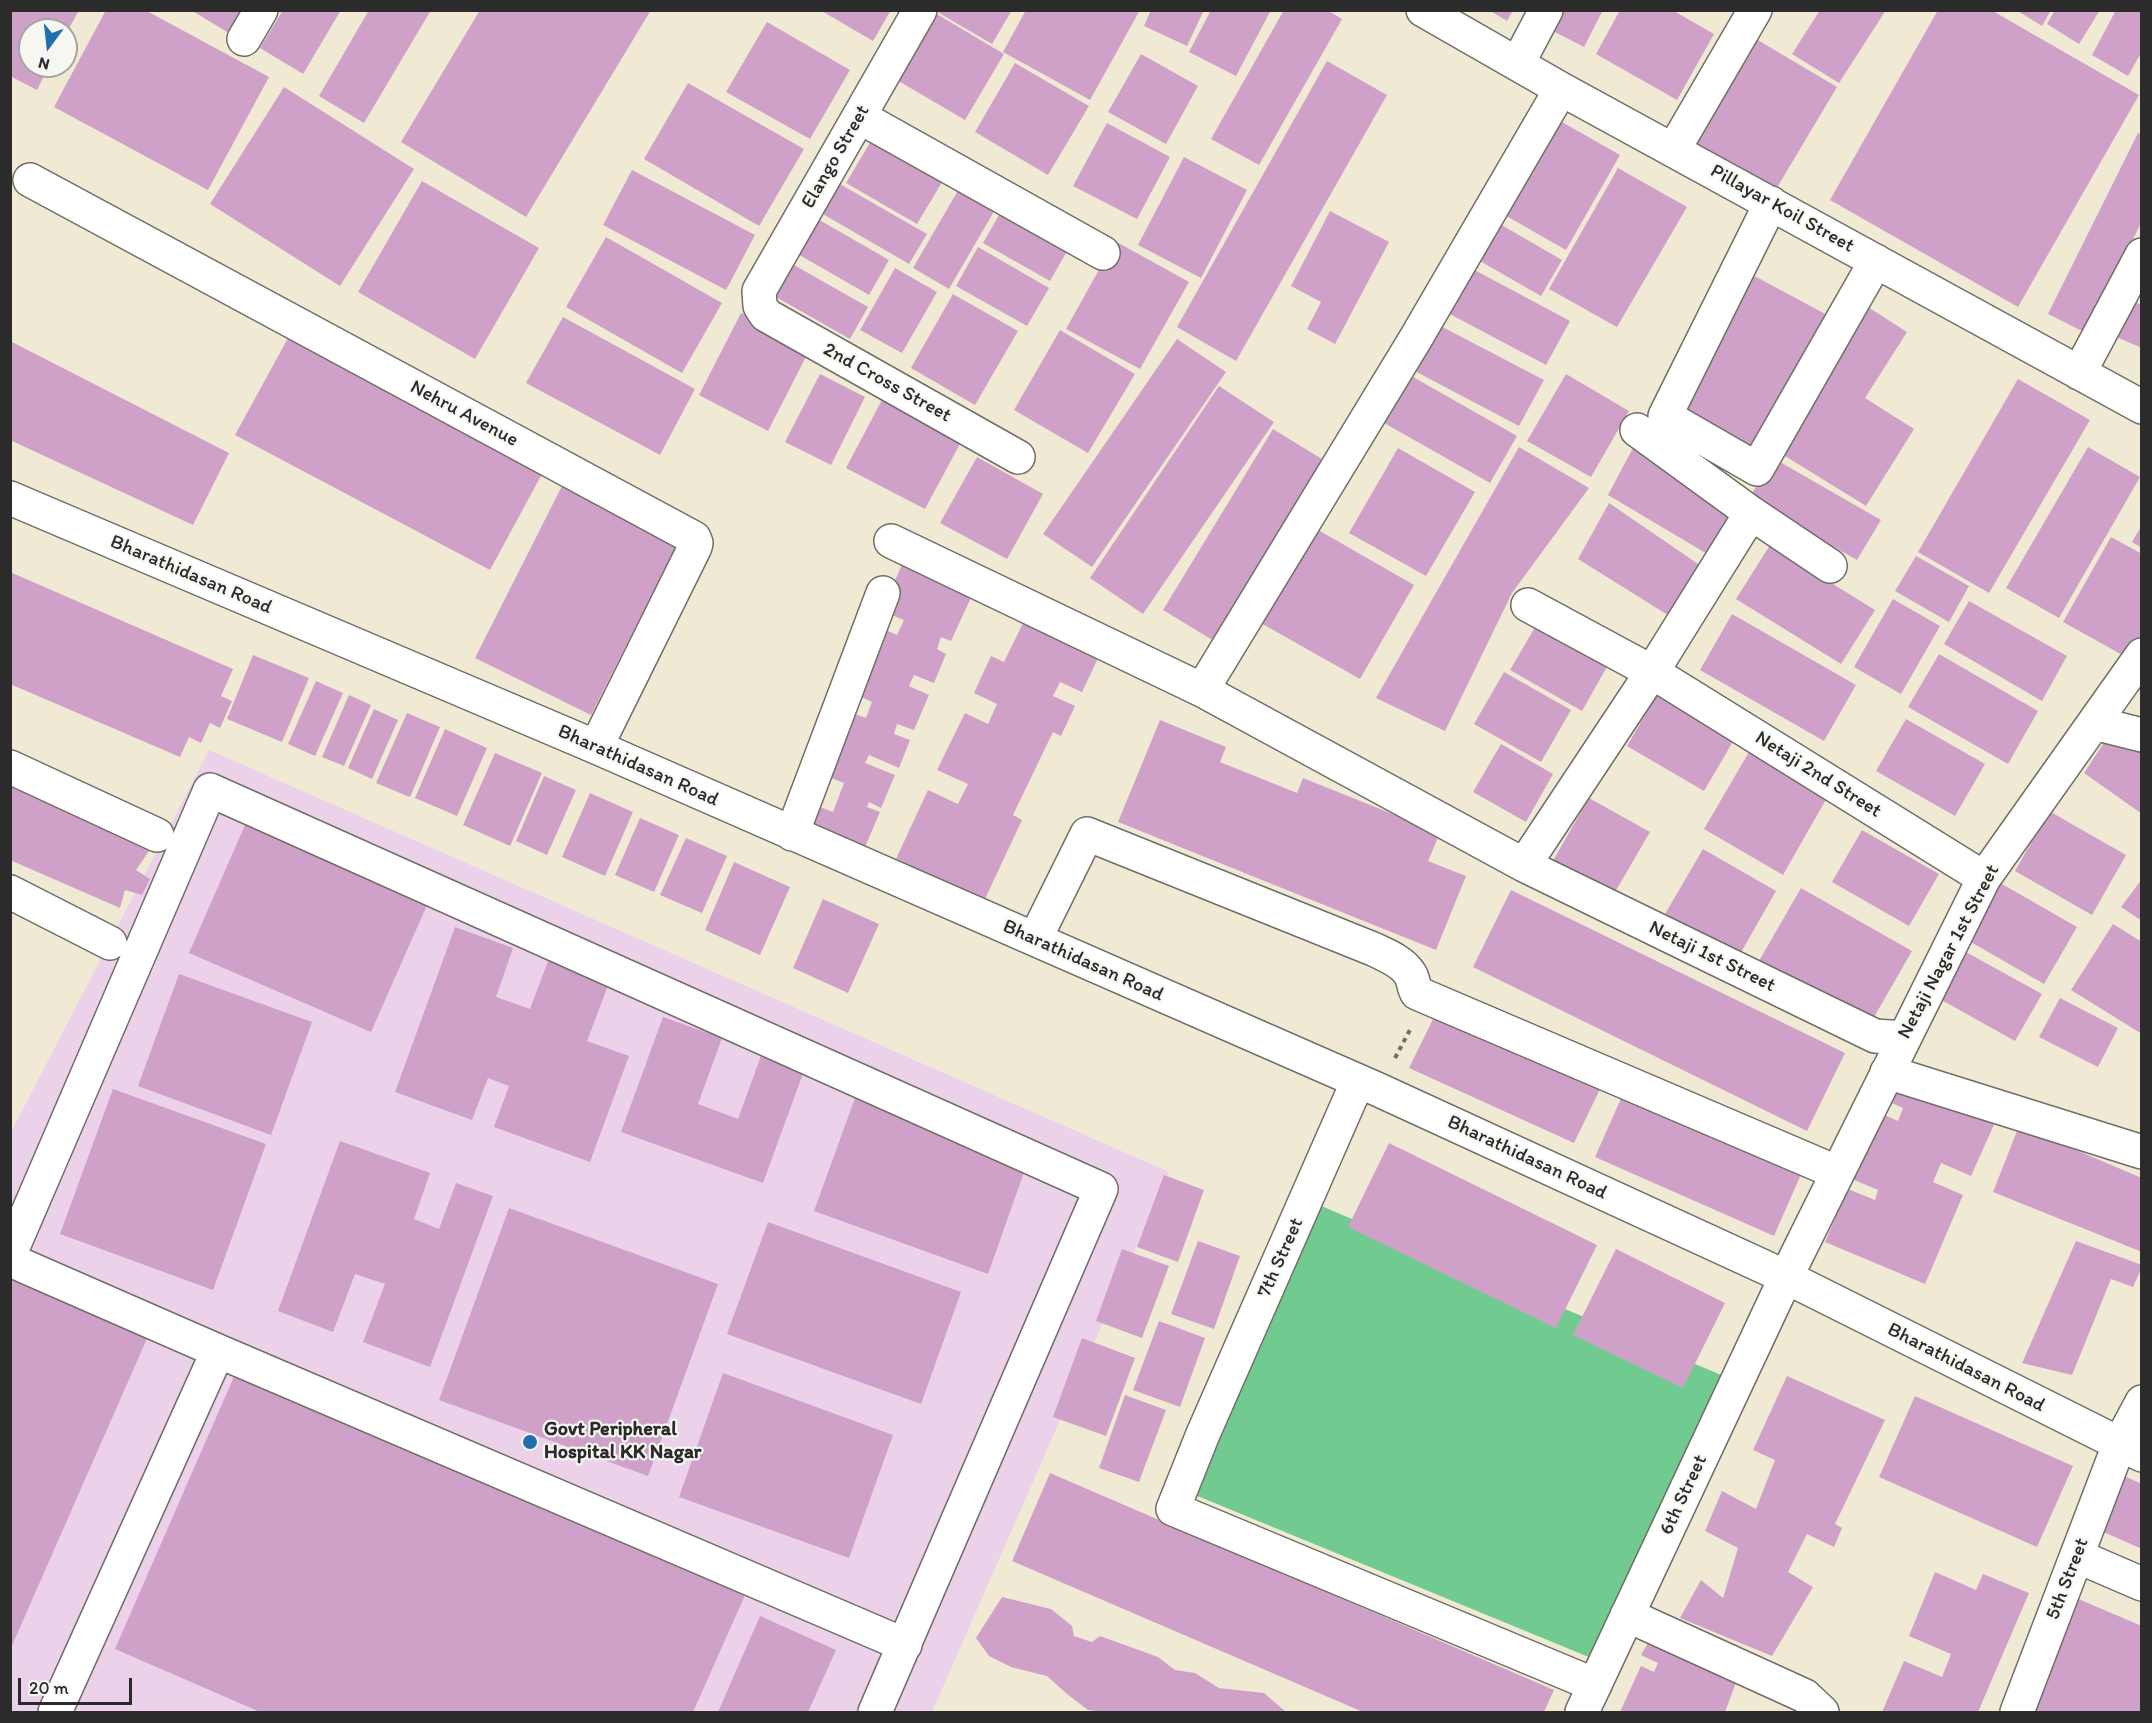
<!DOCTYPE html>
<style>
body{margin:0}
#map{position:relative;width:2152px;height:1723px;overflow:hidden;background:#f0ead5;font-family:Itim,sans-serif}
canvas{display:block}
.frame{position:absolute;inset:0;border:12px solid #2b2b2b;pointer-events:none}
.north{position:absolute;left:18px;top:18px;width:60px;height:60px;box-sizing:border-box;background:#f6f6f2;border:2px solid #a5a5a2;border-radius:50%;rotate:195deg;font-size:16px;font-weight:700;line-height:24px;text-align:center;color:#2b2b2b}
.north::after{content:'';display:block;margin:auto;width:21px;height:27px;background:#1f6fb2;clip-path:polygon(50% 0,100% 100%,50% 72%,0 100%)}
.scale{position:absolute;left:18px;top:1678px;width:114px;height:27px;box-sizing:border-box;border:3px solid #2b2b2b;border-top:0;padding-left:8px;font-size:18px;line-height:21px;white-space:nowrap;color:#2b2b2b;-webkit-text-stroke:4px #f6f6f2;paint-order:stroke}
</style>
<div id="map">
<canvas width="2152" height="1723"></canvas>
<div class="frame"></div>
<div class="north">N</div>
<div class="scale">20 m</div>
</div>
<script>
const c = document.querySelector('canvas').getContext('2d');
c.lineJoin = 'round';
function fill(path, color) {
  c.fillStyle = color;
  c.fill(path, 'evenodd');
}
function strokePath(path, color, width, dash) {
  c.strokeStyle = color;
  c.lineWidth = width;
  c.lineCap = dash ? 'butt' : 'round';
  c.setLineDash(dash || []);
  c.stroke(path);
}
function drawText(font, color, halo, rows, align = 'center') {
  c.font = font + ' Itim,sans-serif';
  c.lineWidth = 4.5;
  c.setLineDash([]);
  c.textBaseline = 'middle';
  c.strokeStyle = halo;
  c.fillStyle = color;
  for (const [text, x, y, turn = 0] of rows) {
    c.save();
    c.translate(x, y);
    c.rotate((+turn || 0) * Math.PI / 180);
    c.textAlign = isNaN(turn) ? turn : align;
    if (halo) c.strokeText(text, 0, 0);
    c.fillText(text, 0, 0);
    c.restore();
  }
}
fill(new Path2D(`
 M209,750l960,422 -237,540h-921l-1,-578z`), '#ecd1ea');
fill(new Path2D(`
 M1300,1197l426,180 -130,283 -418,-172z`), '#71cb91');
fill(new Path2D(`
 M10,10h69l-13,24v-4h-36v36h19l-12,24 -27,-14z
 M106,10h39l124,67 -61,113 -154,-83z
 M191,10h56l-15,25z
 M283,10h58l-38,64 -43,-26z
 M369,10h62l-67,113 -45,-27z
 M480,10h171l-125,207 -125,-75z
 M820,10h71l-18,31z
 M930,10l74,44 -39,66 -75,-44z
 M941,10h71l-20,34 -53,-31z
 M1026,10h114l-50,90 -87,-48z
 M1151,10h53l-17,36 -43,-20z
 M1211,10h60l-35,66 -47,-24z
 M1284,10h43l15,9 -83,146 -48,-26z
 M1489,10h24l-6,11z
 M1559,10h44l-19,37 -35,-18z
 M1620,10h52l42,24 -37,66 -81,-46z
 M1820,10h66l-47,73 -47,-29z
 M1938,10h53l148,85 -121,212 -188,-107z
 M2016,10h35l-9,16z
 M2055,10h45l-21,34 -32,-20z
 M2116,10h26v41l-14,25 -36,-21z
 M767,22l83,48 -40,69 -84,-47z
 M1756,39l81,48 -62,104 -81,-48z
 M1141,54l57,32 -32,58 -58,-32z
 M1327,61l60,34 -151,266 -59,-34z
 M1015,63l74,43 -41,69 -73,-43z
 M688,83l116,66 -45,77 -115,-67z
 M284,87l130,82 -74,117 -130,-82z
 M1555,118l65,37 -54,95 -65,-37z
 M1107,123l63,34 -33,62 -64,-33z
 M2138,133l4,1v87l-56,112 -38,-19z
 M871,141l71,41 -25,42 -71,-41z
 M1184,157l63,33 -46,88 -63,-33z
 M1618,168l69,39 -70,120 -68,-38z
 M632,170l123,65 -29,55 -123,-65z
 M833,180l94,54 -18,30 -93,-54z
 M422,181l117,67 -64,111 -117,-67z
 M960,187l36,21 -47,81 -36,-21z
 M1003,208l67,38 -20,35 -67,-38z
 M1330,211l59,31 -54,102 -28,-15 14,-27 -30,-16z
 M816,218l73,42 -20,35 -73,-42z
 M1493,220l69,40 -21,36 -68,-39z
 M606,237l116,66 -40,70 -116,-66z
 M1115,241l74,41 -49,87 -74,-40z
 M978,247l71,41 -22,38 -71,-40z
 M787,261l81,46 -18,32 -81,-46z
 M1469,267l101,54 -24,44 -100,-53z
 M895,268l42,24 -35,61 -42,-23z
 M1749,273l80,43 -74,137 -80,-43z
 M953,294l65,37 -43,74 -64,-37z
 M2133,301l9,4v43l-26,-11z
 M1868,307l39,25 -42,66 49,31 -48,77 -89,-55z
 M741,313l69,36 -42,82 -69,-36z
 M563,317l132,72 -35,66 -134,-72z
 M1433,322l111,58 -25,46 -110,-58z
 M1060,330l75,44 -47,79 -74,-43z
 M288,338l254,136 -52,96 -255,-135z
 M1177,339l49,33 -134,195 -49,-33z
 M10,341l219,112 -36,72 -183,-85z
 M1406,373l111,63 -27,47 -111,-63z
 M820,374l45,23 -34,68 -46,-23z
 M1566,374l63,37 -38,66 -64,-36z
 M2018,379l72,41 -101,173 -71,-41z
 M1219,386l55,36 -131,192 -53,-36z
 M883,398l79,42 -37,69 -79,-41z
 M1273,429l57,35 -111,180 -56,-34z
 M1634,446l98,71 -23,38 -101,-60z
 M1519,447l70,41 -77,105 -67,138 -69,-33z
 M2088,447l52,30 -81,141 -53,-30z
 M1398,448l77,44 -49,84 -77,-43z
 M977,457l66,37 -36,65 -67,-36z
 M1773,458l108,62 -24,40 -108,-61z
 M564,482l115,58 -88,175 -116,-57z
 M1609,503l95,65 -33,49 -93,-58z
 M2142,525v23l-10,-6z
 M1313,527l101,58 -54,94 -101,-57z
 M2111,537l31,17v97l-7,11 -72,-40z
 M1770,545l105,65 -34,54 -105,-65z
 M1916,556l53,30 -20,36 -54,-31z
 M903,562l71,29 -23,50 -10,-4 -4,12 9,5 -12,29 -20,-8 -5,11 20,9 -15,35 -17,-6 -3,10 16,6 -11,28 -30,-13 -4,8 30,12 -14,33 -12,-6 -2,5 13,5 -18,42 -51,-24 9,-23 13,5 11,-29 -18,-7 23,-64 17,6 6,-16 -17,-8 24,-67 18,8 7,-15 -22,-9z
 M10,572l223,97 -12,27 11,5 -12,27 -10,-5 -9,20 -12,-6 -9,20 -170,-73z
 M1893,599l47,27 -39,68 -47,-27z
 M1969,601l98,55 -25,45 -98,-57z
 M1732,614l124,71 -32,56 -124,-71z
 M1541,617l71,41 -30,53 -72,-41z
 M1025,619l75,35 -18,38 -22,-10 -7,14 22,10 -14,30 -8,-4 -40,83 9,5 -38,81 -88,-42 32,-69 30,14 10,-20 -31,-14 28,-57 23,11 9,-20 -23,-11 17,-37 13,6z
 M1939,654l99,57 -30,53 -100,-57z
 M253,655l56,23 -27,64 -55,-23z
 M1504,672l67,38 -30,52 -67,-38z
 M316,681l27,12 -28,63 -27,-12z
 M1660,689l78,44 -34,58 -77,-45z
 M349,695l22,10 -27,61 -22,-9z
 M374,709l24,11 -26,59 -24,-11z
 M407,713l33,14 -30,70 -34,-14z
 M1906,719l79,45 -30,52 -79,-45z
 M1160,720l66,27 -6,15 77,31 6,-15 137,55 -12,28 38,15 -30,74 -318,-128z
 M445,729l42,19 -30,68 -42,-18z
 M2105,741l37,12v61l-58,-41z
 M1501,744l52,30 -27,48 -53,-30z
 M1749,752l79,44 -45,79 -79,-46z
 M495,753l47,20 -32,73 -47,-21z
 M544,776l32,14 -29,65 -31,-14z
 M10,781l139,70 -13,19 14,9 -8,16 -17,-5 -5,18 -110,-48z
 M590,793l43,19 -28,64 -43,-19z
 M1589,798l61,34 -39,67 -60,-35z
 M2049,811l77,44 -34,60 -77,-44z
 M640,818l39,17 -25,57 -39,-17z
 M245,825l182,80 -56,127 -182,-79z
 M1862,830l77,44 -30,52 -77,-44z
 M686,838l41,18 -25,57 -42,-18z
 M1703,849l73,42 -37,65 -74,-42z
 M734,862l56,25 -30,68 -55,-25z
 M2142,879v42l-21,-14z
 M1995,880l82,47 -33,57 -82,-47z
 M1801,888l111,63 -42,73 -111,-63z
 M1511,890l334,163 -38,78 -334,-164z
 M823,899l56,25 -31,69 -55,-25z
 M2113,924l29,18v92l-71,-44z
 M455,927l58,21 -17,49 34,12 18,-48 61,22 -22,58 42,15 -39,106 -96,-35 15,-41 -21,-8 -16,42 -77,-28z
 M1964,951l78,43 -27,47 -77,-43z
 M179,974l133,48 -41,113 -133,-49z
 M2060,998l58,30 -20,39 -59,-30z
 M1436,1013l165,74 -27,56 -165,-75z
 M663,1017l59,21 -24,66 40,15 24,-66 43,15 -42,115 -142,-51z
 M1895,1084l101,36 -25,56 -30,-13 -8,19 30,13 -38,89 -100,-42 23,-53 27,11 3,-10 -26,-11 28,-66 18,8 5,-13 -18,-8z
 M113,1089l153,55 -53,146 -153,-56z
 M1623,1094l179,78 -28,64 -179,-79z
 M855,1098l173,63 -40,113 -174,-63z
 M2019,1126l123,52v74l-149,-60z
 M340,1141l90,32 -16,46 25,10 17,-46 37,13 -63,171 -67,-25 22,-58 -30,-10 -22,58 -55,-21z
 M1389,1143l208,102 -41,83 -208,-101z
 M1164,1175l40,15 -26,72 -41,-15z
 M509,1208l209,76 -70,192 -209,-76z
 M768,1222l193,70 -40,112 -194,-70z
 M1198,1241l42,15 -26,73 -43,-15z
 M2076,1241l66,24v2l-9,20 -22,-8 -39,96 -50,-12z
 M1122,1249l47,17 -27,72 -46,-17z
 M1616,1249l109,54 -42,85 -110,-53z
 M15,1276l134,58 -139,316v-363z
 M1159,1321l46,17 -25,69 -47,-17z
 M1082,1338l53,20 -29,78 -53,-19z
 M236,1372l509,223 -52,117h-433l-145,-63z
 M723,1373l170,62 -44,123 -170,-61z
 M1787,1376l98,44 -50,104 7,4 -8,19 -27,-13 -19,38 25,15 -41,69 -92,-38 21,-38 22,18 15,-50 -33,-17 17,-40 34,18 19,-49 -22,-10z
 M1125,1395l41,15 -27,72 -40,-14z
 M1915,1396l158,70 -36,81 -158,-70z
 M1050,1473l504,217 -10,22h-181l-351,-151z
 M2124,1476l18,8v65l-43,-19z
 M1935,1572l41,18 7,-16 46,19 -51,119h-96l22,-51 38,16 9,-23 -42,-18z
 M1002,1597l49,12 21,17 2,10 18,6 8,-6 58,21 17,13 20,3 24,15 45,5 22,19h-183l-15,-2 -21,-16 -20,-18 -36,-9 -22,-11 -13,-18z
 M2076,1598l66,28v86h-107l-7,-2z
 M760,1616l76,34 -28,62h-90z
 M1651,1638l86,42 -12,32h-105l21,-46 13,6 4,-9 -17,-8z`), '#cfa1c8');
const minor = new Path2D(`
 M920,10l-161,281 1,15 6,9 252,142
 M1423,10l138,79 581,318
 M244,39l17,-29
 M1518,63l28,-53
 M860,117l243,136
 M1674,149l81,-139
 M30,180l664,358 2,5 -1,4 -99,200
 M1771,203l-106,213 92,53 119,-208
 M2079,373l63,-118
 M1637,430l114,83 79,53
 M10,498l586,249 783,343 407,187 356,178
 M891,541l311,149 322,175 351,171 29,2
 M1528,605l124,67 332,206
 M1202,690l214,-352 145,-249
 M2094,723l48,12
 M10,767l147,68
 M792,834l91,-241
 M1524,865l128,-193 99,-159
 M10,892l100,51
 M1035,939l52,-105 286,115c13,6 30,13 37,25 4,6 3,13 7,19l419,179
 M1887,1072l255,80
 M1358,1081l-155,353 -30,75 422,176
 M10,1254l200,-464 891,399 -226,523
 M10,1260l208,91 687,294
 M2077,1556l65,28
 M1627,1615l178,81 17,16
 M55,1712l163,-361
 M1582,1712l204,-435 198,-399 158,-223
 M2017,1712l102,-267 23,-43`);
strokePath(minor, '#706e66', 36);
strokePath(new Path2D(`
 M1395,1058l16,-30`), '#706e66', 4, [4.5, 4.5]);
strokePath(minor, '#fff', 33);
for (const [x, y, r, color] of [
 [530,1442,8,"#1f6fb2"]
]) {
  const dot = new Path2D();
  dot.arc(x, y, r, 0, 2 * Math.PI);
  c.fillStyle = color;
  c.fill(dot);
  strokePath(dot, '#f6f6f2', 2);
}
drawText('20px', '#2b2b2b', '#f6f6f2', [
 ["Elango Street",836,157,-60],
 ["Pillayar Koil Street",1782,209,29],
 ["2nd Cross Street",887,383,29],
 ["Nehru Avenue",464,414,28],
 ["Bharathidasan Road",191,575,23],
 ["Bharathidasan Road",638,766,24],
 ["Netaji 2nd Street",1818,775,32],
 ["Netaji Nagar 1st Street",1949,952,-62],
 ["Netaji 1st Street",1712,957,26],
 ["Bharathidasan Road",1083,961,24],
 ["Bharathidasan Road",1527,1158,25],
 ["7th Street",1281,1258,-66],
 ["Bharathidasan Road",1966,1368,27],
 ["6th Street",1684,1495,-65],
 ["5th Street",2068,1579,-69]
]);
drawText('bold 20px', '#2b2b2b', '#f6f6f2', [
 ["Govt Peripheral",544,1430],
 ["Hospital KK Nagar",544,1453]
], 'left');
</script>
